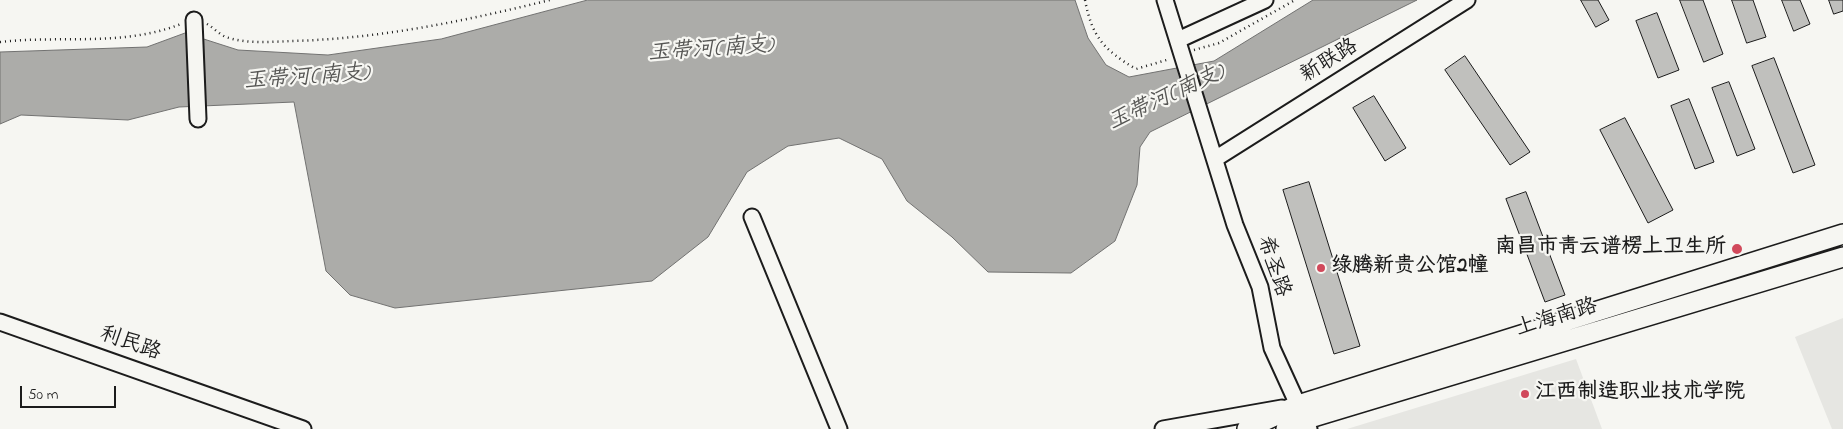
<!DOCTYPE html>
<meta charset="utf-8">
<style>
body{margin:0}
#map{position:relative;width:1843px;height:429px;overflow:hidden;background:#f6f6f2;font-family:"Indie Flower",sans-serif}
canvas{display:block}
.scale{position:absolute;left:20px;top:386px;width:96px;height:22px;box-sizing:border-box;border:2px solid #1c1c1c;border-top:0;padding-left:6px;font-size:15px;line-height:18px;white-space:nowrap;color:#1c1c1c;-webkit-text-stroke:4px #f6f6f2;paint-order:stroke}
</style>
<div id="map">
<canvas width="1843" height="429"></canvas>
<div class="scale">50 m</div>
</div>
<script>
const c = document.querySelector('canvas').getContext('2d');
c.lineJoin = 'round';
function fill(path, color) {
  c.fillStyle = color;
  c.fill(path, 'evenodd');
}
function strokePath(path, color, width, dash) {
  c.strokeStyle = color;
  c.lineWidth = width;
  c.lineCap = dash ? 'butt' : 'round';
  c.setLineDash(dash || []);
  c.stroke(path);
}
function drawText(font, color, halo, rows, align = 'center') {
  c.font = font + ' "Indie Flower","LXGW WenKai TC",sans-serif';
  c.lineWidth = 4.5;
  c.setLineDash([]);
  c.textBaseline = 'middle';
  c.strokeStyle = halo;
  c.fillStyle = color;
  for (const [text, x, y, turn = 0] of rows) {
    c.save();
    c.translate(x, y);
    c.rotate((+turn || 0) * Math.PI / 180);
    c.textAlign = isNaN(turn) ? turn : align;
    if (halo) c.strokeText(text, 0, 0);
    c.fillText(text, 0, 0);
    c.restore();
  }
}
fill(new Path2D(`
 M1843,318v111h-11l-37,-92z
 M1576,359l26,70h-255z`), '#e6e6e2');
const water = new Path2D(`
 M588,0h487l13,38 18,27 23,12 85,-16 99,-61h104l-267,132 -10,15 -3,38 -22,56 -44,32 -83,-1 -36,-35 -45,-36 -25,-42 -43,-21 -51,8 -41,26 -39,65 -56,44 -257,27 -45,-13 -24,-24 -32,-169 -115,5 -51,13 -107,-5 -21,9v-72l147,-5 38,-14 53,17 90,5 113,-16z`);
fill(water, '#acaca9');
strokePath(water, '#727271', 1);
const building = new Path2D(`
 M1581,0h17l11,20 -13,7z
 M1680,0h23l20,54 -19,8z
 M1732,0h21l13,37 -19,6z
 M1782,0h18l10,24 -16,7z
 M1829,0h14v11l-9,3z
 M1657,13l22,57 -21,8 -22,-57z
 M1465,56l65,96 -20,13 -65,-95z
 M1774,58l41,107 -22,8 -41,-107z
 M1729,82l26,67 -18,7 -25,-68z
 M1374,96l32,52 -21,13 -32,-53z
 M1689,99l25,63 -19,7 -24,-63z
 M1625,118l48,92 -25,13 -48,-93z
 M1309,182l51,164 -26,8 -51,-164z
 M1526,192l39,103 -20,7 -39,-103z`);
fill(building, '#c0c0bd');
strokePath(building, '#1c1c1c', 1);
const minor = new Path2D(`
 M1165,0l70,225 25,62 12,61 37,81
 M194,20l4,99
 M1178,40l87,-40
 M1215,159l252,-159
 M752,217l87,212
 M0,322l303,107
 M1163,429l119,-21`);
const major = new Path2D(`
 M1247,429l51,-24 545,-171
 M1286,429l24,-11 533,-161`);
strokePath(minor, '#1c1c1c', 19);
strokePath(major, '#1c1c1c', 22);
strokePath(new Path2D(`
 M1085,0c7,37 19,50 51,69l34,-10
 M207,24c7,4 13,11 19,13 20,7 44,5 65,4 87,-2 174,-20 259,-41
 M0,42c61,-7 122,5 181,-18
 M1194,50l25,-7 76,-43`), '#1c1c1c', 2.5, [1, 4]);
strokePath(minor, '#f6f6f2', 15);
strokePath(major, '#f6f6f2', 19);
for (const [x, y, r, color] of [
 [1737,249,6,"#d1495b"],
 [1321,268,5,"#d1495b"],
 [1525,394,5,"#d1495b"]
]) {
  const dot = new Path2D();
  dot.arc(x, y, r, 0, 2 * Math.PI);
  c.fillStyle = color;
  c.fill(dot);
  strokePath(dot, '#f6f6f2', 2);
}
drawText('21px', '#1c1c1c', '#f6f6f2', [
 ["新联路",1330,62,-32],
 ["希圣路",1272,267,71],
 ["上海南路",1557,319,-17],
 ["利民路",130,345,19]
]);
drawText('bold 21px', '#1c1c1c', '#f6f6f2', [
 ["南昌市青云谱楞上卫生所",1726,249,"right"],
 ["绿腾新贵公馆2幢",1331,268],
 ["江西制造职业技术学院",1535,394]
], 'left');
drawText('italic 22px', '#565654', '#f6f6f2', [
 ["玉带河(南支)",711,51,-4],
 ["玉带河(南支)",307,79,-4],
 ["玉带河(南支)",1167,99,-25]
]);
</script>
